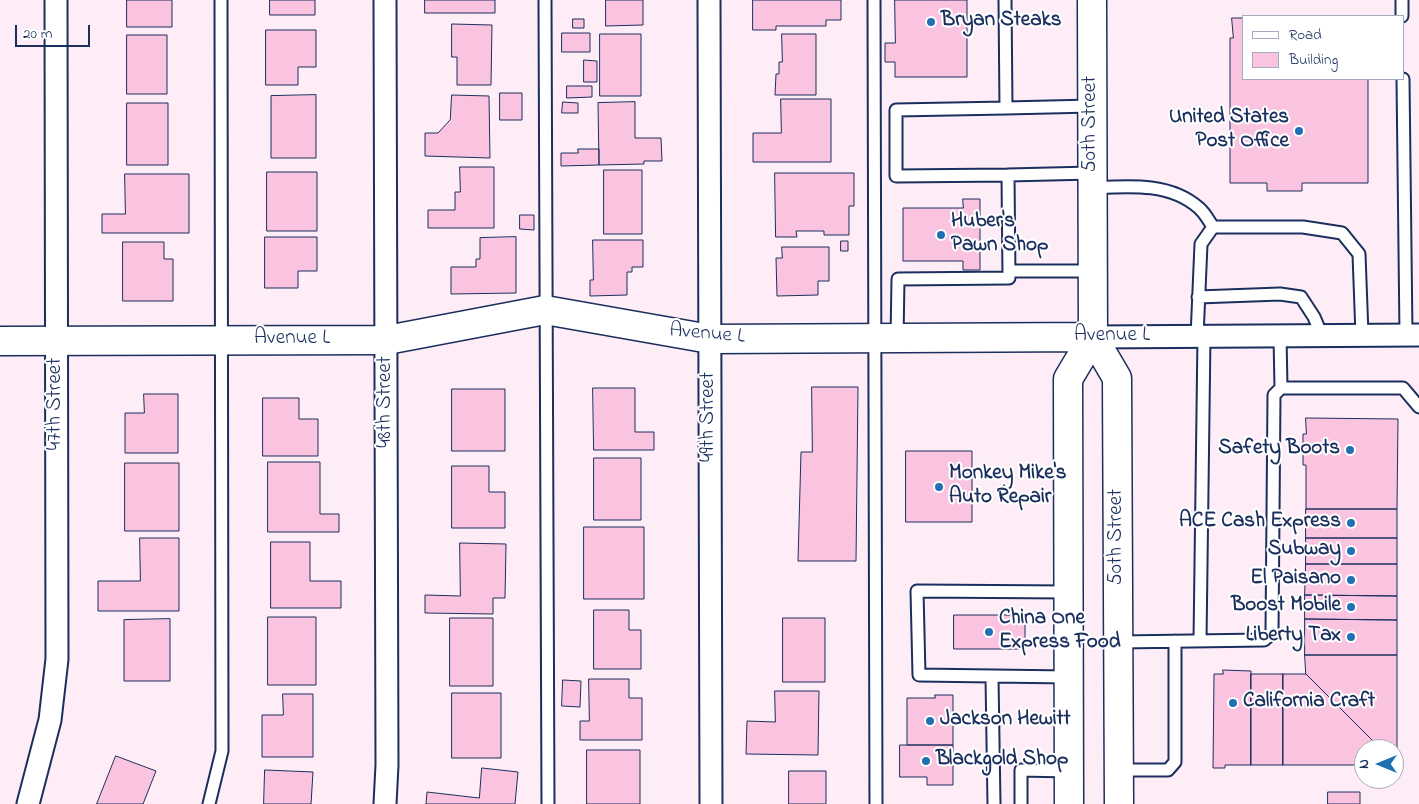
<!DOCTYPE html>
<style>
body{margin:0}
#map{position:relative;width:1419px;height:804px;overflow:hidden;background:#feedf6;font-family:"Indie Flower",sans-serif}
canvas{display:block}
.legend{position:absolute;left:1242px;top:15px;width:162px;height:65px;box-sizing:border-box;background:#fff;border:1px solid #a4acbf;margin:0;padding:6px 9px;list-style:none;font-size:15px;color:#1b2f5e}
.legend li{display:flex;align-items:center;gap:10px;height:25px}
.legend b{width:25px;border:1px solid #a4acbf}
.north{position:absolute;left:1354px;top:739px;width:50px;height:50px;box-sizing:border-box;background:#fff;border:1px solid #a4acbf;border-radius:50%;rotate:270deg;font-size:14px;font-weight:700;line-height:20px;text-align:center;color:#1b2f5e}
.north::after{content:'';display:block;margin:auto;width:18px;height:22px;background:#1f6fb2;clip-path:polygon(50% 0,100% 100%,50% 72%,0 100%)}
.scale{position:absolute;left:15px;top:25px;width:75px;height:22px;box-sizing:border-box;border:2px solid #1b2f5e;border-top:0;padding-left:6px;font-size:15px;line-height:18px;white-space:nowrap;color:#1b2f5e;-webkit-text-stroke:4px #fff;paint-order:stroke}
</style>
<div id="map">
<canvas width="1419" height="804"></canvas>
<ul class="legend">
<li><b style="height:6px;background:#fff"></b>Road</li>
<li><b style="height:14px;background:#fac4e0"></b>Building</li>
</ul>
<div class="north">N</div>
<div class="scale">20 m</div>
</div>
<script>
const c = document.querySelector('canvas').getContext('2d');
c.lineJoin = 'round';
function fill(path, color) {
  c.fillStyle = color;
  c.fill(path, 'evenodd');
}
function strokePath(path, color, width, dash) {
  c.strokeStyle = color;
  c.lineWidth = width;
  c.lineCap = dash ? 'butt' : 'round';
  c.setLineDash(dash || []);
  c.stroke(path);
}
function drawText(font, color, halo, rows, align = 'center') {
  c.font = font + ' "Indie Flower",sans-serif';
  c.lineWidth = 4;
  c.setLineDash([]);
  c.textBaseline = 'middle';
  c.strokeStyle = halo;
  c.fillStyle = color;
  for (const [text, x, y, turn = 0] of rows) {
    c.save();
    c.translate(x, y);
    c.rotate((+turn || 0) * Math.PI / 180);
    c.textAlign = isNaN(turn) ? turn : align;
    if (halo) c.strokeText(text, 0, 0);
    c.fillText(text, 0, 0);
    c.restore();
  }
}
const building = new Path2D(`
 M127,0h45v27h-45z
 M270,0h45v15h-45z
 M425,0h70v13h-70z
 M606,0h37v25l-37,1z
 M753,0h88v20h-15v6h-50v4h-23z
 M895,0h72v77h-72v-15h-10v-19h10z
 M1232,18h11v61h125v104h-66v8h-35v-8h-37v-145h3z
 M573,19h11v9h-11z
 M452,24l40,1 -1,60h-34v-28h-5z
 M266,30h50v37h-18v18h-32z
 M562,33h28v19h-28z
 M600,34h41v62h-41z
 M782,34h34v61h-41l1,-21h3v-12h3z
 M127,35h40v59h-40z
 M584,60l13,1v21h-13z
 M567,86h25v11l-25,1z
 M500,93h22v27h-22z
 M316,95v63h-45v-62z
 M452,95l37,1 1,62 -65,-2v-23h13l12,-13z
 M781,99h50v63h-78v-29h28z
 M563,102l15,1v10h-16z
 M635,102v36h26l1,23h-18v3l-45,1 -1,-62z
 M127,103h41v62h-41z
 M578,149h21v16l-38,1v-13h17z
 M460,167h34v61h-66v-18h27v-18h5z
 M604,170h38v64h-38z
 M267,172h50v59h-50z
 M775,173h79v33h-5v29h-25v-4h-28l1,6h-21z
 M125,174h64v59h-87v-19h23z
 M963,199h17v71h-17v-9h-60v-53h60z
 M520,215h14v15l-14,-1z
 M265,237h52v34h-19v17h-33z
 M516,237v56l-65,1v-27h25v-8h4v-21z
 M593,240h50v27h-11v5h-5v23l-37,1v-16h3z
 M841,241h7v10h-7z
 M123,242h41v17h9v42h-50z
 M782,247h47v34h-11v14l-41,1 -1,-38h6z
 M812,387h46l-2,174h-58l3,-109h11z
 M593,388h42v44h19v18h-60z
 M452,389h53v62h-53z
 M144,394h34v59h-53v-40h19z
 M263,398h36v21h19v37h-55z
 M1306,418l92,1 -1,90h-91v-44h-3v-31h3z
 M906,451h66v71h-66z
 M594,458h47v62h-47z
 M268,462h52v52h19v18h-71z
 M125,463h54v68h-54z
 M452,466h37v26h16v36h-53z
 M1306,509h91v29h-91z
 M584,527h60v72h-60z
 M140,538h39v73h-81v-30h42z
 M1306,538h91v26h-91z
 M271,542h39v39h31v27h-70z
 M460,543l46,1 -1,54h-12v16l-68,-1v-18l35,1z
 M1306,564h91v32l-92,-1z
 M1305,595l92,1v24l-92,-1z
 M594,610h35v20h12v39h-47z
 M954,615h71v34h-71z
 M268,617h48v68h-48z
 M450,618h43v68h-43z
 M783,618h42v64h-42z
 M170,619v62h-46v-61z
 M1305,619l92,1v35h-92z
 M1305,655h92v110l-3,-3v-13h-13l-75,-75z
 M1223,670l28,1v94h-26v3h-12l1,-94h9z
 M1251,674h32v91h-32z
 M1283,674h23l75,75h-17v16h-81z
 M589,679h40v19h13v42h-62v-19h9z
 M563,680l18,1 -1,26 -18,-1z
 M775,691h44l-1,64 -72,-1 1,-33 28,1z
 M452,693h49v65h-49z
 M283,694h30v63h-51v-42h21z
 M935,695h18v50h-46v-47h28z
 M900,745h53v40h-26v-8h-27z
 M587,750h53v54h-53z
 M116,756l40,15 -13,33h-46z
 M482,768l36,4 -3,32h-89l1,-12 52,6z
 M265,770l48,2 -2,32h-47z
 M789,771h37v33h-37z
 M1328,792h32v12h-32z`);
fill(building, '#fac4e0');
strokePath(building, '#1b2f5e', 1);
const lane = new Path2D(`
 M545,0l3,804
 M874,0l2,804
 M1402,0v16
 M1403,79l3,256
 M1006,108l86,-2
 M1008,175l84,-2
 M1092,188c36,-2 78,-6 107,20 6,5 10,13 14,19
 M1213,227h90l39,6 17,21 3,81
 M1009,271h84
 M1198,297l82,-3 21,3 13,20 8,19
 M1280,336l1,52
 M1197,337l4,-93 12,-17
 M897,339l1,-60 111,-1 -1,-103 -112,1v-66l110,-2 -1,-108
 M1068,592l-151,-1 2,84 150,2
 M1200,641l4,-305
 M1119,642l145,-2 8,-7 2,-238 7,-7h122l16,19
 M992,677l2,127
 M1119,770h49l7,-8v-121
 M209,804l13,-53 -1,-751
 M1021,804v-34l48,1`);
const street = new Path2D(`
 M709,0l2,804
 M1093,337l326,-2
 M28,804l22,-84 7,-61 -1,-659
 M385,804l2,-39 -2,-765`);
const secondary = new Path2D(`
 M1092,0l1,337 24,41 2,426
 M0,341l387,-1 158,-30 165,29 383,-2
 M1069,804l-1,-425 25,-42`);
strokePath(lane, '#1b2f5e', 15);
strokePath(street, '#1b2f5e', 25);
strokePath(secondary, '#1b2f5e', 31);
strokePath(lane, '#fff', 11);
strokePath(street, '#fff', 21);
strokePath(secondary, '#fff', 28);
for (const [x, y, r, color] of [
 [931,22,5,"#1f6fb2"],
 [1299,131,5,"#1f6fb2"],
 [941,235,5,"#1f6fb2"],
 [1350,450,5,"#1f6fb2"],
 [939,487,5,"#1f6fb2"],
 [1351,523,5,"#1f6fb2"],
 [1351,551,5,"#1f6fb2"],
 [1351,580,5,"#1f6fb2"],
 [1351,607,5,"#1f6fb2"],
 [989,632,5,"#1f6fb2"],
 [1351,637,5,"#1f6fb2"],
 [1233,703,5,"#1f6fb2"],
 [930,721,5,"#1f6fb2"],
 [926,761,5,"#1f6fb2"]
]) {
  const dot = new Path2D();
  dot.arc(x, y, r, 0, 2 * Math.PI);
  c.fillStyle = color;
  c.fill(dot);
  strokePath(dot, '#fff', 2);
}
drawText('bold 21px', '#1b2f5e', '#fff', [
 ["Bryan Steaks",941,22],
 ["United States",1289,119,"right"],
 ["Post Office",1289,143,"right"],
 ["Huber's",951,223],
 ["Pawn Shop",951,247],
 ["Safety Boots",1340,450,"right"],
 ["Monkey Mike's",949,475],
 ["Auto Repair",949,499],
 ["ACE Cash Express",1341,523,"right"],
 ["Subway",1341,551,"right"],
 ["El Paisano",1341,580,"right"],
 ["Boost Mobile",1341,607,"right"],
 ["China One",999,620],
 ["Express Food",999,644],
 ["Liberty Tax",1341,637,"right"],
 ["California Craft",1243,703],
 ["Jackson Hewitt",940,721],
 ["Blackgold Shop",936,761]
], 'left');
drawText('21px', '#1b2f5e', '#fff', [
 ["50th Street",1092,124,-90],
 ["Avenue L",707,335,5],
 ["Avenue L",1112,337],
 ["Avenue L",292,340],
 ["48th Street",387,402,-90],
 ["47th Street",57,404,-90],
 ["49th Street",710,417,-90],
 ["50th Street",1118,537,-90]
]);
</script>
